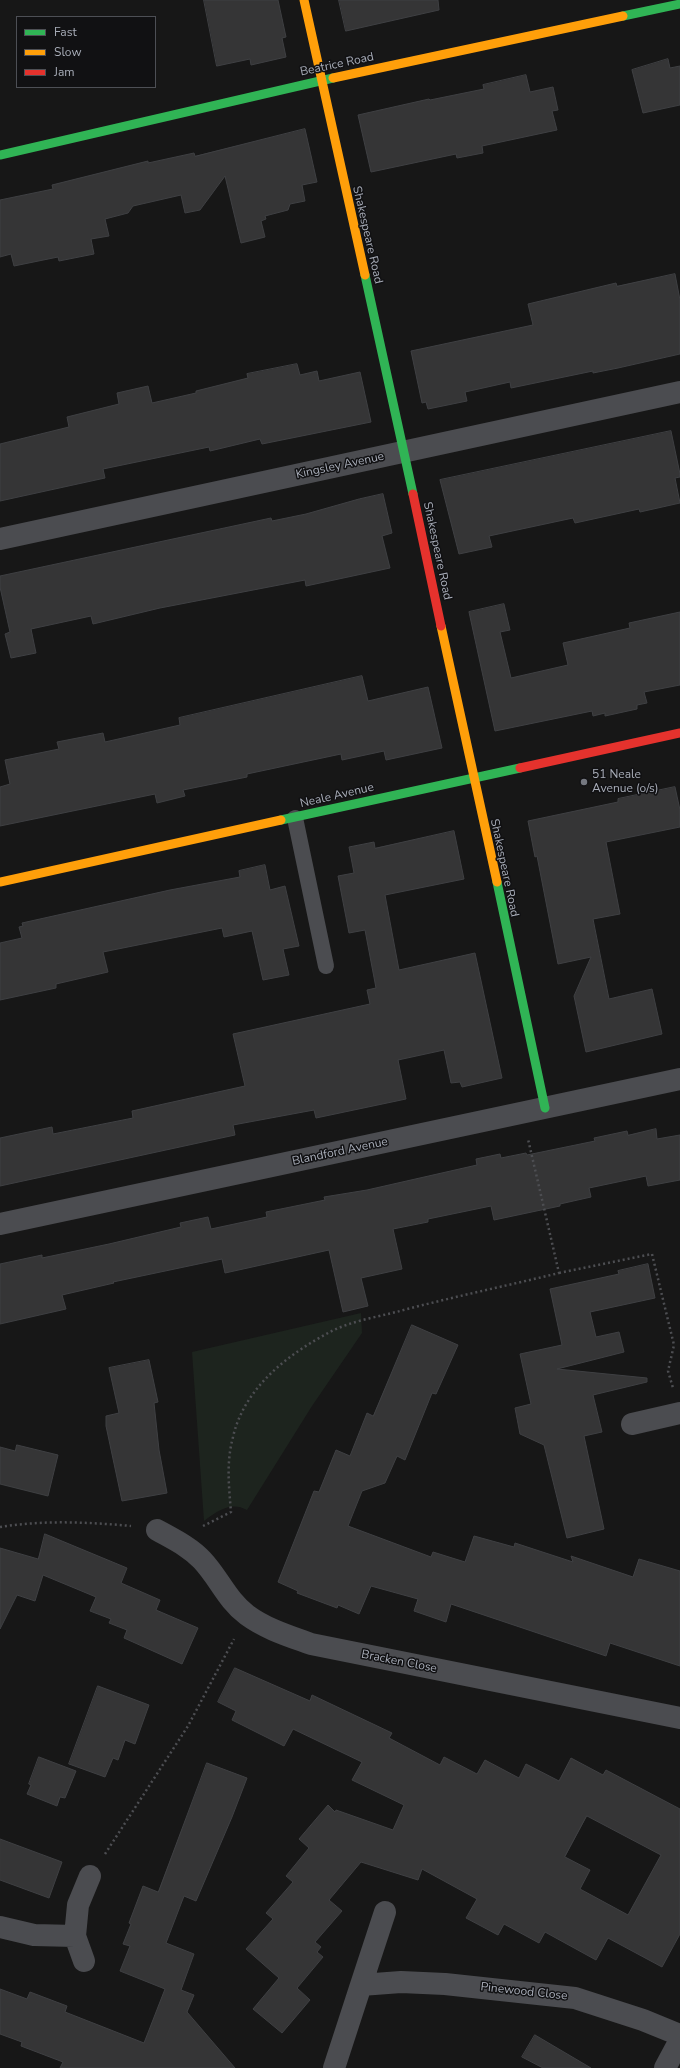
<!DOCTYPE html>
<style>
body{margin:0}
#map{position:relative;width:680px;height:2068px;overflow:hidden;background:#171717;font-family:"Nunito Sans",sans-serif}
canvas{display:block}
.legend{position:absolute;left:16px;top:16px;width:140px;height:72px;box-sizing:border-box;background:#111113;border:1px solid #4d4f55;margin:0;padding:5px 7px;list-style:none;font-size:12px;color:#a8adb8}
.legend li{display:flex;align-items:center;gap:8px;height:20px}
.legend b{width:20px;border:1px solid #4d4f55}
</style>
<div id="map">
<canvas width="680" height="2068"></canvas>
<ul class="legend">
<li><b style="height:5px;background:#30b455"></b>Fast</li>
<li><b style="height:5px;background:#ff9f0a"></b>Slow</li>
<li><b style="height:5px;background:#e5322d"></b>Jam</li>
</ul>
</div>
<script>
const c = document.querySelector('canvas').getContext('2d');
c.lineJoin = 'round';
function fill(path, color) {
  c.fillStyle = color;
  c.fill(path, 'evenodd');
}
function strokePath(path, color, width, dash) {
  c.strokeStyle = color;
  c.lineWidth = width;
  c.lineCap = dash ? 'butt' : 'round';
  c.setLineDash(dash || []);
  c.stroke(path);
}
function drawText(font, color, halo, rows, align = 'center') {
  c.font = font + ' "Nunito Sans",sans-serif';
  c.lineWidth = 3;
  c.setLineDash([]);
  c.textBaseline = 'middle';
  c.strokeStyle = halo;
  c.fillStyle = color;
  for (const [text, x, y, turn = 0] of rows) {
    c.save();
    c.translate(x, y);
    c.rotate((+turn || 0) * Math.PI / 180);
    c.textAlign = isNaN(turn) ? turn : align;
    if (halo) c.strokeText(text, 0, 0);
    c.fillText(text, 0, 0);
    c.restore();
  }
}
fill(new Path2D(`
 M361,1313l1,20 -50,73 -65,104c-16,-9 -30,1 -43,11l-12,-169z`), '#1d241e');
const building = new Path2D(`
 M204,0h74l8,37 -4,1 4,19 -35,8 -1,-6 -33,7z
 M339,0h99l1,10 -93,21z
 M668,59l2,9 10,-2v39l-37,8 -11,-43z
 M526,75l4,17 23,-5 5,23 -6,1 5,19 -75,16 1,7 -26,5 -1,-4 -85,18 -13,-57 71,-16 1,1 54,-11 -1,-4z
 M305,129l12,53 -15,3 3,16 -15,3 -2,6 -23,6 1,3 -5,2 4,16 -24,6 -16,-67 -25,34 -15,3 -4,-18 -48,11 -5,7 -23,6 4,17 -18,3 3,15 -35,7 -1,-4 -44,9 -3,-12 -11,3v-57l53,-11 -1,-4 96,-24v2l46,-10 1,3z
 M675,274l5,26v54l-62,14 -25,5v-2l-82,17 -1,-6 -45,10 2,9 -39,8 -2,-7 -4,1 -11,-52 122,-26 -5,-21 88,-21 1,3z
 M297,364l3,11 17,-4 2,10 41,-9 11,50 -109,22 -2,-5 -50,12 -1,-4 -106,22 2,9 -105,23v-57l69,-17 -2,-10 52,-13 -2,-11 31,-7 4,17 44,-10v-2l52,-13 -1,-4z
 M671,431l9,43v3l-5,1 5,25 -40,9 -1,-3 -64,14 -2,-5 -84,18 3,11 -33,7 -19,-74z
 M383,494l9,39 -10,3 8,32 -84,18 -1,-6 -145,28 -67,16 -2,-8 -60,13 5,24 -25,5 -6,-24 5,-2 -10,-45v-11l271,-58 1,3 34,-7 53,-15z
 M504,604l6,26 -10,2 11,46 57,-13 -5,-22 67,-15 -1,-5 51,-11v73l-36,7 3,11 -10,2v4l-32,7v-3l-12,3 -1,-5 -97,20 -26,-119z
 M362,676l6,25 60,-14 14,61 -56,12 -2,-9 -42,9 -1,-6 -94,20v3l-64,13 2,6 -28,7 -2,-9 -155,32v-39l10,-3 -5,-24 54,-11 -2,-7 46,-9 2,9 75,-17 -1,-7z
 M675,787l5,23v17l-74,15 14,72 -27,5 16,80 43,-10 10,45 -76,18 -12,-56 17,-39 -33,7 -21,-108 -2,1 -7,-36 90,-19v-3z
 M454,831l10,48 -79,16 14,75 76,-17 27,125 -40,9 -2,-5 -9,1 -7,-33 -46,10 8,39 -90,19 -2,-8 -81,15 2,10 -235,51v-48l52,-11 1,7 80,-16 -1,-7 113,-25 -12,-52 137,-30 -3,-14 9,-2 -11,-58 -16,3 -11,-57 16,-3 -5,-26 25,-5 1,6z
 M265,865l5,25 15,-4 14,60 -16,3 6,26 -26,5 -11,-49 -28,6 -2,-9 -119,24 5,20 -52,12v4l-56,12v-57l22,-5 -3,-11 4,-1 -1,-3 148,-33 70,-13 -1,-6z
 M656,1129l1,10 23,-4v45l-32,6 -2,-10 -57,12 2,9 -31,7v2l-66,14 -3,-14 -63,13v3l-35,7 9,40 -41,9 7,28 -25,6 -14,-62 -104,23 -3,-14 -109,23 1,1 -52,12 4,14 -66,15v-60l42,-9v3l67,-14 72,-17 -1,-4 28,-6 3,12 56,-12 -1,-5 59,-12 -1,-3 43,-7 110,-25 -1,-6 24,-5 1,4 25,-5 1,2 68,-14 -1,-3 33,-7 1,4z
 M648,1264l7,34 -65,14 6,25 23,-5 5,20 -67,17 90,9v4l-54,13 9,37 -18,4 20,93 -37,9 -23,-93 -24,-11 -5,-26 16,-4 -11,-50 42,-9 -12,-56 69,-15 -1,-3z
 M412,1325l46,20 -22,49 -4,-1 -27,67 -8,-4 -12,27 -23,8 -14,35 83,31 2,-5 32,10 9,-26 40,11 1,-4 58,19 -2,-6 62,21 6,-18 41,12v95l-70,-23 -4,13 -155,-52 -5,18 -32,-11 4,-12 -47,-13 -12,28 -21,-9 -1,3 -40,-15 1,-2 -20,-9 36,-91 5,1 17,-42 14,6 17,-43 6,3z
 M149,1360l9,42 -4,1 5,47 8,43 -45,8 -16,-75v-10l13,-3 -10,-45z
 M17,1445l41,10 -10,41 -48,-12v-37l15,4z
 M45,1534l82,34 -6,15 39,17 -4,10 42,18 -16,36 -58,-26 3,-8 -18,-7 2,-4 -21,-8 6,-14 -53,-22 -8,26 -18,-6 -17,34v-81l38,11z
 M235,1668l75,33 2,-6 80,38 -3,5 51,27 4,-8 33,17 8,-14 34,18 7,-14 33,17 12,-23 32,17 3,-5 74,39v125l-18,33 -54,-29 -12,22 -51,-28 -6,11 -35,-19 -6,11 -32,-17 11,-19 -55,-30 -4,11 -57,-18 -32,38 13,11 -27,31 6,5 -4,5 6,5 -26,31 13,12 -28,33 -29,-24 26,-31 -33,-29 27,-30 -7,-6 27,-31 -7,-6 23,-28 -10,-9 29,-34 7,7 1,-2 57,20 11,-25 -52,-25 10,-18 -69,-33 -9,17 -52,-26 4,-9 -18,-9zM587,1816l74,39 -33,60 -48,-26 10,-19 -25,-13z
 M98,1686l51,19 -14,39 -10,-4 -7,20 -5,-2 -8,19 -36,-13z
 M39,1757l37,14 -11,27 -5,-1 -3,9 -30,-12 4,-9 -2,-1z
 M207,1763l40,15 -15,39 -36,84 -12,-5 -18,47 28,11 -13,36 13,5 -7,17 48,56h-175l3,-6 -42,-16 1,-4 -22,-8v-45l27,10 3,-7 37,14 -2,6 79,31 21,-54 -45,-18 10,-25 -7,-2 8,-20 -2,-1 14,-37 15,6z
 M0,1839l62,23 -13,36 -49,-18z
 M535,2035l56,33h-48l-21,-11z`);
fill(building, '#353536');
strokePath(building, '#3f4043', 1);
strokePath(new Path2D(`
 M559,1273l93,-19 22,91 -6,26 5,17
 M203,1526l28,-14c-2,-25 -5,-49 2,-75 11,-49 55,-83 97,-105 21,-11 47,-15 70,-21 52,-14 106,-25 159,-38l-31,-134
 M0,1527c43,-7 88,-5 131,-1
 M105,1854l83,-128 46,-87`), '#4d4e52', 2.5, [2, 3]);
strokePath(new Path2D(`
 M295,818l31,148`), '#4b4c50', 16);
strokePath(new Path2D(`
 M0,539l680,-147
 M0,1224l680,-145
 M632,1424l48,-11
 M157,1530c16,9 33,17 45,30 17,18 25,40 45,55 19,14 42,21 64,29l369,74
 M0,1927l34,8 41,1 3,-31 12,-29
 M75,1936l9,25
 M361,1985l24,-73
 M334,2068l27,-83 40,-3 44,2 130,14 68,22 37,15
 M665,2068l15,-28`), '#4b4c50', 22);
strokePath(new Path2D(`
 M623,16l57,-12
 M0,155l333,-77
 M365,275l48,219
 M281,820l239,-52
 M497,882l48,226`), '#30b455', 9);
strokePath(new Path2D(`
 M304,0l61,275
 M333,78l290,-62
 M441,626l56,256
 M0,882l281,-62`), '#ff9f0a', 9);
strokePath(new Path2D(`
 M413,494l28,132
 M520,768l160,-35`), '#e5322d', 9);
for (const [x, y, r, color] of [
 [584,782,4,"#757880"]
]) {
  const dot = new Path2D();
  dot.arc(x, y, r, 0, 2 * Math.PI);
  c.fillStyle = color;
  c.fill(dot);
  strokePath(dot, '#111113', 1.5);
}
drawText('12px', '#a8adb8', '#111113', [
 ["Beatrice Road",337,65,-12],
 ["Shakespeare Road",367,235,77],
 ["Kingsley Avenue",340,466,-12],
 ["Shakespeare Road",437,551,78],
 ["Neale Avenue",337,796,-13],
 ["Shakespeare Road",504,868,78],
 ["Blandford Avenue",340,1152,-12],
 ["Bracken Close",399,1662,11],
 ["Pinewood Close",524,1992,6]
]);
drawText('12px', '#a8adb8', '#111113', [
 ["51 Neale",592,775],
 ["Avenue (o/s)",592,789]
], 'left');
</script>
